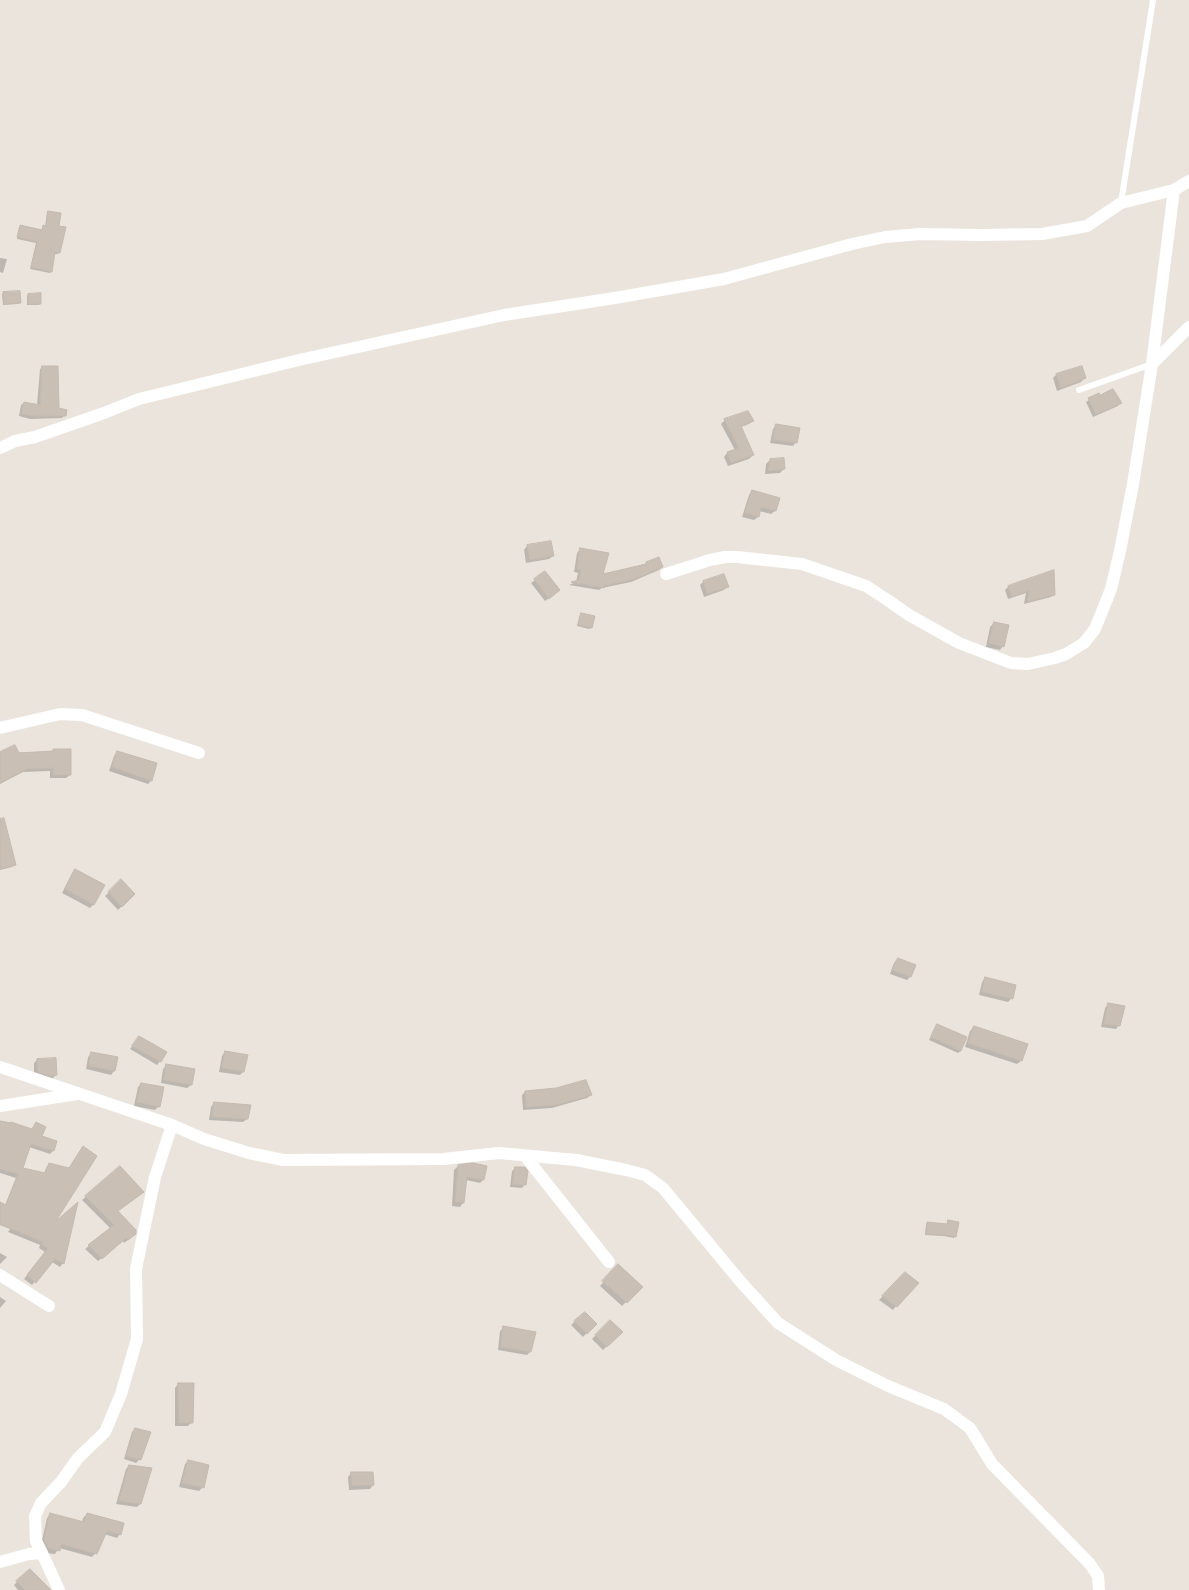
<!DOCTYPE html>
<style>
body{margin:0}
canvas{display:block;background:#ebe4dd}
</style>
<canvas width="1189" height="1590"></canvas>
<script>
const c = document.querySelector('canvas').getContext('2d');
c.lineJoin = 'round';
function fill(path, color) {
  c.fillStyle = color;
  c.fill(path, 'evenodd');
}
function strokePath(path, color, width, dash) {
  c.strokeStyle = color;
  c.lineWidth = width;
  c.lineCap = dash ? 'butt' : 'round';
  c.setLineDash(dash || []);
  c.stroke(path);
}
fill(new Path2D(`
 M48,212l10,14 6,2 -5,25 -2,1h-3l-3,18 -1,1 -20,-4 6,-26 -19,-4 4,-13 21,4v-2l3,-1 2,-14z
 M0,258l7,1 -4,14 -3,-1z
 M4,293l16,10 -2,1 -15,1 -1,-11z
 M28,295l12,9 -1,1h-12v-9z
 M43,367l15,42 7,6 -3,3 -32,1 -11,-3 2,-11 3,-2 13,2 3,-36z
 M1057,374l28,4 -4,4 -24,9 -4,-13z
 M1098,394l1,2 21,7 -2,3 -25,11 -7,-15z
 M725,420l27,1 -3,3 -8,3 12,28 -4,4 -21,7 -4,-9 3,-4 8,-3 -14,-26z
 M776,425l20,17 -3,4 -23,-3 3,-14z
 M770,460l14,9 -4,4 -15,1 1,-10z
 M752,491l27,8 -4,12 -4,3 -12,-3 -1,6 -4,3 -12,-3 7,-22z
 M527,546l26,10 -4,3 -23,4 -2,-13z
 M581,549l21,27 41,-10 3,-3 16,4 -3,3 -28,12 -29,6 -3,2 -30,-5 7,-3 2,-9 -4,-1 3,-19z
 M1053,571l1,23 -3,3 -27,7 2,-11 -18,6 -3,-9 3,-3z
 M535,580l20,14 -10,7 -14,-18z
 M703,582l24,4 -3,4 -20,7 -4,-12z
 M581,614l10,14 -2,1 -12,-3z
 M994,623l9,23 -3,4 -14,-3 4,-20z
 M54,750l16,25 -4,3h-16v-7l-27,1 -23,12v-31l51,-1z
 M118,752l33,29 -3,3 -39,-13 5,-15z
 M0,842l15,23 -3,2 -12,3z
 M76,870l18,34 -4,4 -28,-15 10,-19z
 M121,881l13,13 -16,16 -13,-14z
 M898,959l12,18 -3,3 -17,-6 4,-11z
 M985,978l27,20 -4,4 -29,-7 3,-13z
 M1109,1004l10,21 -3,4 -15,-2 4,-19z
 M937,1025l24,26 -3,2 -29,-13z
 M974,1027l52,17 -5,17 -4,3 -52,-17 5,-16z
 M139,1037l21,24 -3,4 -27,-16z
 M225,1052l19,19 -4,4 -21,-3 3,-16z
 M92,1053l25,5 -3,13 -3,4 -25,-6 2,-12z
 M37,1060l19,15 -4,4 -18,-4v-12z
 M167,1065l24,20 -4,3 -26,-5 2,-14z
 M141,1084l18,22 -4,4 -21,-4 4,-19z
 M526,1091l65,4 -4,3 -35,10 -29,2 -1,-15z
 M214,1103l33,16 -4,3 -34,-2 2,-13z
 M0,1122l31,8 5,-7 4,13 16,6 -3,9 -3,3 -21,-7 -7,22 22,5 2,-6 3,-4 19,5 15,-21 -31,76 11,39 -3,4 -8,-5 -20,23 -8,-6 21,-27 -6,-4 1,-3 -32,-13 2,-3 -10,-4v-22l5,2 11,-27 -16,-5z
 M458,1166l26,13 -4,4 -14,-3 -3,23 -3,4 -8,-1 2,-36z
 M120,1168l23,24 -25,19 13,27 -7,5 -1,-2 -25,20 -13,-12 26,-20 -29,-29z
 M516,1168l9,16 -3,4 -12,-1 2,-16z
 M948,1221l7,15 -1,2 -10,-2 -19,-1 1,-10 1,-2 19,2z
 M0,1253l7,4 -7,7z
 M618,1266l23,21 -19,19 -22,-20z
 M905,1274l-9,32 -3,4 -14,-10z
 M0,1297l6,4 -6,7z
 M584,1313l11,11 -12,13 -12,-12z
 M610,1321l11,11 -18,18 -11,-11z
 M504,1328l27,23 -4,4 -29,-5 2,-19z
 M178,1384l14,38 -4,4h-13v-38z
 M135,1429l5,30 -4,4 -12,-4 8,-27z
 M189,1461l14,26 -4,4 -20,-4 6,-23z
 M129,1466l11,38 -3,3 -21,-3 10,-35z
 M351,1473l22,12 -3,4 -21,1 -1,-13z
 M51,1514l31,9 1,-5 4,-4 33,20 -3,4 -13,-4 -8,19 -4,4 -33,-9 -4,6 -10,-1 -4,-8 6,-27z
 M17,1582l23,8h-22l-4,-5z`), '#0003');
const building = new Path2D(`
 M48,211l13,2 -2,13 7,1 -6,26 -5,-1 -3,20 -21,-5 6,-25 -20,-5 3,-12 22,5 1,-5 3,1z
 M20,291l1,12 -17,1 -1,-12z
 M41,293v11h-13v-10z
 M42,366h16l1,42 8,2 -1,6h-33l-12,-2 3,-12 16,3z
 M1082,366l4,12 -25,10 -5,-14z
 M1113,389l9,14 -26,12 -8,-17 11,-5 1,2z
 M748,411l6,10 -13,5 13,29 -23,8 -4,-11 12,-4 -15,-29z
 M776,424l24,4 -3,15 -24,-3z
 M784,458l1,11 -17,2 2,-12z
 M752,490l28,8 -4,13 -15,-4 -2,10 -14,-4z
 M551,541l3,15 -24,4 -3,-15z
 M580,548l29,5 -6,21 43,-10v-2l13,-5 4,10 -28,12 -31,7v2l-33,-6 8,-2 2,-10 -4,-1z
 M1054,570l1,25 -28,7 2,-11 -17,6 -4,-11z
 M545,571l15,19 -11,9 -15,-20z
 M724,574l5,13 -22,7 -4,-13z
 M581,613l14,3 -3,12 -14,-3z
 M994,622l15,3 -5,22 -15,-4z
 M15,745l4,8 34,-2v-2h18v26h-18v-7l-26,1 -27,14v-31z
 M117,751l40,12 -5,18 -40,-14z
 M4,818l12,47 -16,4v-50z
 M75,869l30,16 -11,20 -29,-16z
 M121,879l14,15 -13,13 -14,-15z
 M898,958l18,7 -5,12 -19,-7z
 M985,977l31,8 -3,14 -31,-7z
 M1108,1003l17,3 -5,20 -16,-2z
 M937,1024l30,13 -6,14 -30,-14z
 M974,1026l54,18 -6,17 -54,-18z
 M139,1036l28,16 -6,10 -29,-16z
 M225,1051l23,4 -4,17 -22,-4z
 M91,1052l27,5 -3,14 -26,-5z
 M56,1058l1,17 -7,1 -12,-4 -1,-13z
 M166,1064l29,5 -3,16 -28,-5z
 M586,1080l6,15 -36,10 -30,2 -1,-16 31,-3z
 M141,1083l23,4 -4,20 -23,-5z
 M214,1102l37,3 -3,14 -36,-2z
 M0,1121l11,2v-1l21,7 4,-7 10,5 -4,9 15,5 -3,10 -23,-7 -8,24 22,5 4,-10 20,5 14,-22 14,10 -41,65 22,-19 -14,62 -9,-5 -19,24 -9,-8 21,-27 -7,-4 2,-2 -43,-18v-22l6,3 12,-31 -18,-5z
 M473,1163l14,3 -3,14 -17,-3 -3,26 -9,-1 3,-37z
 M120,1166l24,26 -26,19 18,19v4l-8,6 -2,-2 -24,21 -14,-14 26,-20 -29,-29z
 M515,1167h10l3,4 -2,14 -13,-1z
 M948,1220l11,2 -3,15 -11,-2 -19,-1 1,-12 20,2z
 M618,1264l25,23 -16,16 -25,-22z
 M905,1272l14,11 -22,24 -15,-11z
 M585,1312l12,12 -10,10 -13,-13z
 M610,1320l13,12 -16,15 -12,-12z
 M503,1326l33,6 -5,20 -30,-5z
 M178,1383h16l-1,40h-14z
 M135,1428l16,4 -10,28 -15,-4z
 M188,1460l21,5 -5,23 -22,-5z
 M129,1465l23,3 -11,36 -22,-3z
 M351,1472h22l1,13 -22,1z
 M50,1513l34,9 3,-9 37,10 -3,12 -14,-4 -10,23 -36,-10 -1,7 -11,-2 -5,-8z
 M30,1569l21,21h-26l-9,-9z`);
fill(building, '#c9bfb5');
strokePath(building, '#c5baaf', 1);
strokePath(new Path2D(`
 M1121,203l32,-203
 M1079,390l73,-26`), '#fff', 6);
strokePath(new Path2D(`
 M1152,364l37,-37
 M0,448l15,-7 20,-4 69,-24 35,-14 160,-39 205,-45 111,-17 109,-19 128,-35 33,-7 35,-3 62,1 60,-1 45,-8 34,-23 53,-13 15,-9
 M666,574l44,-14 15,-3h12l65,7 64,22 23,15 20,14 50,28 52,20 17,1 27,-6 11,-4 18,-11 11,-14 16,-40 9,-38 13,-67 19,-120 22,-174
 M0,728l60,-14 22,1 117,38
 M0,1067l172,58 32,14 45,14 34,7 160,-1 56,-6 77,7 50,10 19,5 18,13 77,93 38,42 58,37 52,26 56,23 26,19 22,36 98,100 8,12 1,14
 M0,1106l77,-12
 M525,1156l84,106
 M0,1275l49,31
 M42,1553l17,37
 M0,1562l29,-8 13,-1 -6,-12 -1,-25 6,-13 20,-21 17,-24 27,-26 16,-38 16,-55 -1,-70 19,-92 17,-52`), '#fff', 12);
</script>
